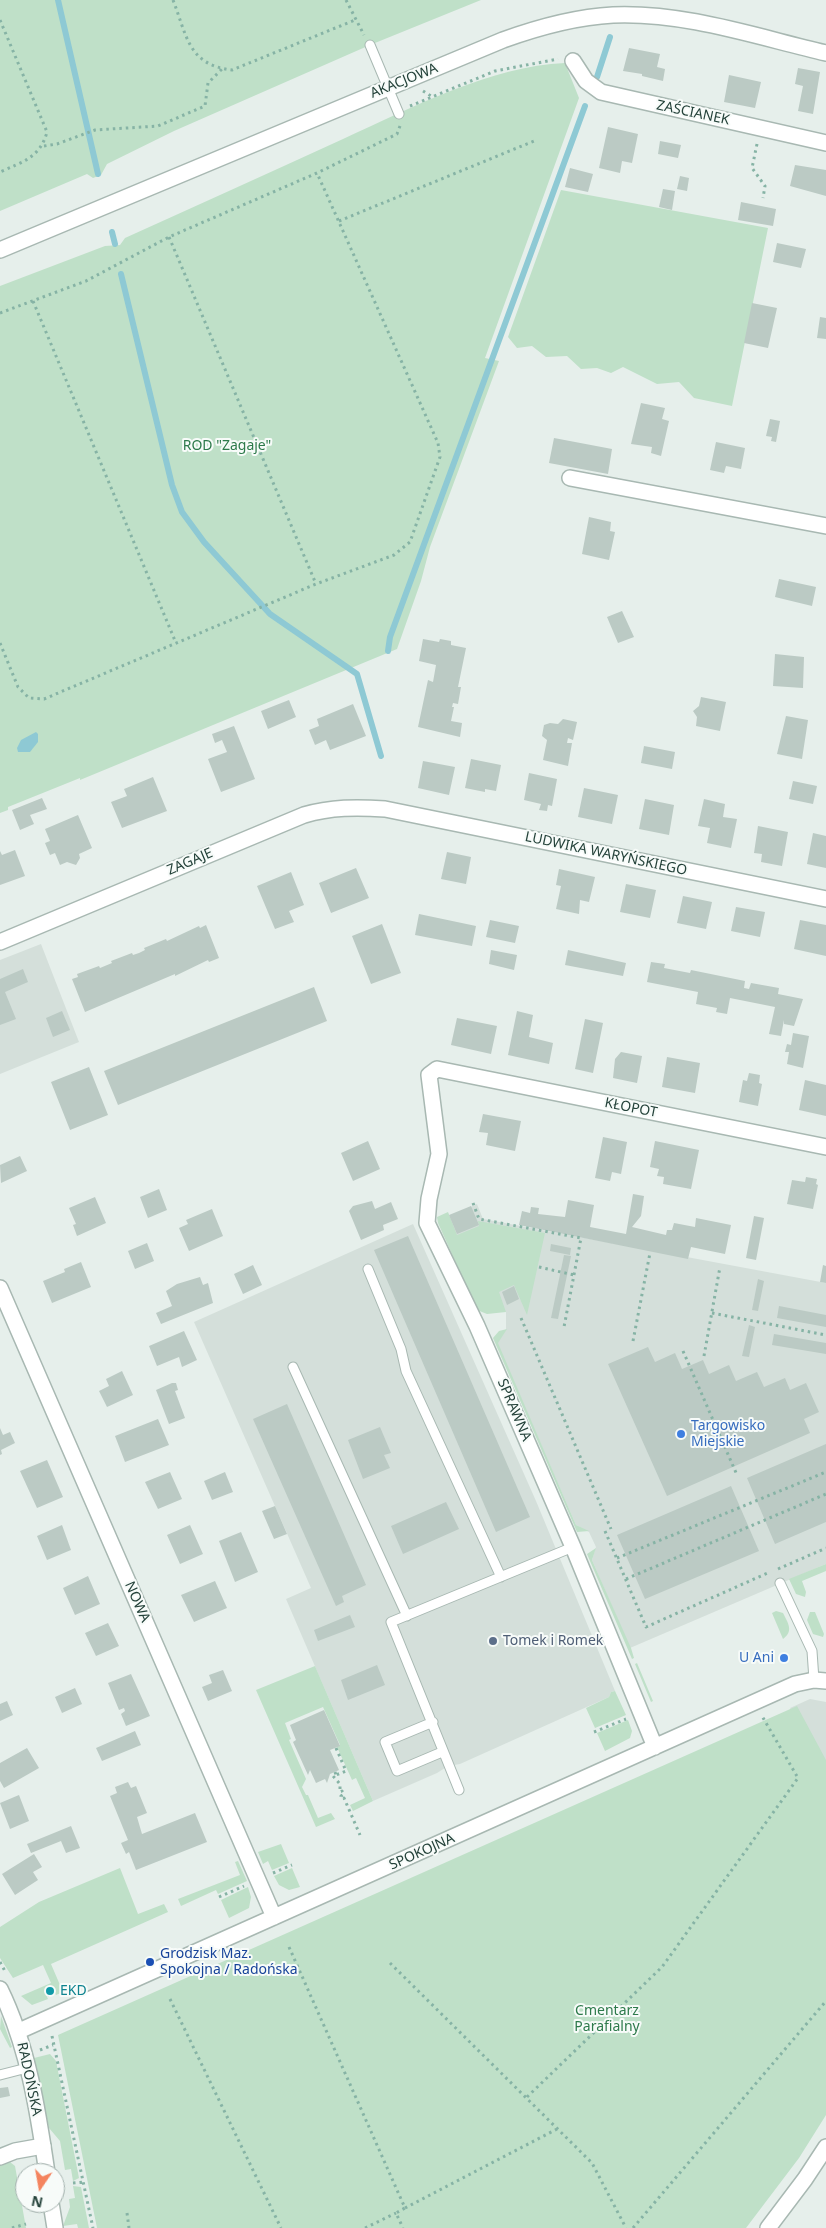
<!DOCTYPE html>
<meta charset="utf-8">
<style>
body{margin:0}
#map{position:relative;width:826px;height:2228px;overflow:hidden;background:#e6efeb;font-family:"Noto Sans",sans-serif}
canvas{display:block}
.north{position:absolute;left:15px;top:2163px;width:50px;height:50px;box-sizing:border-box;background:#f7fbf9;border:1px solid #a3b1ad;border-radius:50%;rotate:192deg;font-size:14px;font-weight:700;line-height:20px;text-align:center;color:#24423a}
.north::after{content:'';display:block;margin:auto;width:18px;height:22px;background:#f4845f;clip-path:polygon(50% 0,100% 100%,50% 72%,0 100%)}
</style>
<div id="map">
<canvas width="826" height="2228"></canvas>
<div class="north">N</div>
</div>
<script>
const c = document.querySelector('canvas').getContext('2d');
c.lineJoin = 'round';
function fill(path, color) {
  c.fillStyle = color;
  c.fill(path, 'evenodd');
}
function strokePath(path, color, width, dash) {
  c.strokeStyle = color;
  c.lineWidth = width;
  c.lineCap = dash ? 'butt' : 'round';
  c.setLineDash(dash || []);
  c.stroke(path);
}
function drawText(font, color, halo, rows, align = 'center') {
  c.font = font + ' "Noto Sans",sans-serif';
  c.lineWidth = 4;
  c.setLineDash([]);
  c.textBaseline = 'middle';
  c.strokeStyle = halo;
  c.fillStyle = color;
  for (const [text, x, y, turn = 0] of rows) {
    c.save();
    c.translate(x, y);
    c.rotate((+turn || 0) * Math.PI / 180);
    c.textAlign = isNaN(turn) ? turn : align;
    if (halo) c.strokeText(text, 0, 0);
    c.fillText(text, 0, 0);
    c.restore();
  }
}
fill(new Path2D(`
 M41,944l38,98 -79,32v-114z
 M477,1204l6,15 343,64v281l-196,84 -38,-88 4,-13 -7,-15 -13,-7 -79,-182 9,-14v-17l-25,-7 -37,-86z
 M413,1224l123,277 79,190 -4,1 -2,5 -149,67 -12,2 -11,7 -64,28 -87,-202 25,-11 -117,-266z
 M810,1699l16,3v73l-36,-67z`), '#d4dfda');
fill(new Path2D(`
 M0,0h481l-111,45 -196,86 -67,33 -6,11 -8,3 -6,-4 -87,37z
 M565,63l14,35 -94,260 14,3 -69,186 -9,34 -24,68 -317,131v-2l-72,29v3l-8,3v-527l105,-40 15,-1 5,-7c73,-33 146,-66 218,-99 68,-31 148,-73 222,-76z
 M561,190l207,38 -36,178 -38,-8 -15,-16 -22,2 -34,-17 -12,6 -14,-5 -16,1 -14,-13 -21,1 -14,-11 -15,2 -9,-11z
 M448,1212l9,23 22,-9 -1,-5 67,12 -18,82 -13,-30 -15,7 7,20 -19,2 -10,-4 -39,-87 -1,-6z
 M507,1329l-9,14 78,182 13,6 -12,1 -84,-194 6,-7z
 M596,1548l-4,12 39,88 3,10 -2,1 -45,-105z
 M826,1564v7l-24,10 4,11 -1,5 -9,-3 -7,-15z
 M776,1611l7,2c5,10 11,18 0,26l-11,-26z
 M810,1612h5l9,22 -1,3 -10,-3 -6,-14z
 M637,1663l16,38 -2,1 -16,-38z
 M315,1666l58,135 -20,10 -3,-6 15,-7 -9,-20 -4,2 -15,-33 3,-2 -17,-38 -38,16 6,16 -2,1 17,39 -4,8 4,8h2l10,23 13,-5 4,6 -19,8 -60,-137z
 M615,1691l11,24 -31,13 -9,-20 23,-11 2,-5z
 M797,1706l29,54v355l-27,43 -53,70h-649l-39,-193z
 M628,1720l4,11 -2,7 -25,13 -8,-18z
 M281,1844l8,19 -17,7 -4,-9 -5,3 -5,-12z
 M238,1861l9,20 -29,13 -2,-4 -35,16 -3,-7 62,-24 -5,-13z
 M120,1868l18,46 26,-10 4,8 -117,52 12,28 -7,3 -4,-9 -8,4 4,9 -16,6 -11,-9 30,-13 -8,-18 -30,13 -13,-20v-31l39,-25z
 M292,1868l8,19 -11,3 -10,-5 -5,-9z
 M248,1887l3,10 -2,11 -20,10 -8,-18z
 M1,2016l11,31 -2,1 -10,-19z
 M50,2054l6,7 23,117 -6,3 -2,-12 -6,1 -5,-29 -11,-13 -15,-70z
 M10,2162l5,4 11,62h-26v-62z
 M73,2186l8,1 8,41h-11l-1,-4 -14,2 7,-19 -1,-8 6,-1z`), '#bfe0c8');
fill(new Path2D(`
 M36,732l2,2v8l-8,10h-12l-1,-4 4,-8z`), '#8ec9d4');
strokePath(new Path2D(`
 M58,0l40,174
 M597,77l13,-40
 M112,232l3,12
 M121,274l51,211 10,27 22,30 66,72 87,60 24,82
 M388,651l2,-14 195,-531`), '#8ec9d4', 6);
fill(new Path2D(`
 M629,48l31,6 -3,13 8,2 -2,12 -21,-5v-2l-19,-3z
 M798,68l22,4 -7,42 -15,-3 5,-25 -8,-2z
 M729,75l32,7 -6,26 -31,-6z
 M608,127l30,7 -6,29 -10,-2 -2,12 -21,-5z
 M660,141l21,4 -3,13 -20,-4z
 M795,165l31,5v26l-36,-10z
 M570,168l23,6 -5,18 -23,-5z
 M680,176l9,2 -2,13 -10,-2z
 M663,189l12,2 -3,19 -13,-3z
 M741,202l35,7 -3,17 -35,-6z
 M777,243l29,6 -5,19 -28,-6z
 M752,303l25,5 -9,40 -24,-5z
 M820,317l6,1v21l-9,-1z
 M641,403l24,5 -3,11 7,2 -8,35 -10,-3 1,-6 -21,-3z
 M770,419l10,2 -4,21 -5,-1 1,-4 -6,-1z
 M554,438l58,11 -4,25 -59,-11z
 M716,442l29,6 -4,21 -15,-3 -2,7 -14,-3z
 M589,517l22,5 -1,9 5,1 -6,28 -27,-6z
 M779,579l37,8 -4,19 -37,-9z
 M622,611l12,26 -16,6 -11,-26z
 M423,639l16,3 1,-3 11,2v4l15,3 -8,39h3l-3,17 -5,-1 -1,4h2l-3,14 11,2 -2,14 -42,-10 10,-47 5,2 3,-17 -17,-4z
 M775,654l29,3 -1,31 -30,-2z
 M701,697l25,5 -6,29 -24,-5 1,-9 -4,-6 6,-5z
 M289,700l7,17 -28,12 -7,-18z
 M353,704l13,32 -36,14 -4,-10 -11,5 -6,-15 10,-4 -2,-7z
 M786,716l22,4 -6,39 -25,-5z
 M563,719l14,3 -4,18 -5,-2 -1,5h5l-4,23 -25,-6 4,-20 -5,-4 2,-11 6,-2 8,1z
 M234,726l21,53 -34,13 -13,-33 19,-7 -5,-12 -7,3 -3,-9z
 M644,746l31,6 -3,17 -31,-6z
 M471,759l30,6 -5,26 -11,-2v3l-20,-4z
 M423,761l32,6 -6,28 -31,-7z
 M529,773l28,6 -5,27 -4,-1 -1,6 -8,-1 2,-6 -17,-4z
 M153,777l14,34 -45,17 -11,-26 16,-6 -3,-7z
 M793,781l24,5 -4,18 -24,-5z
 M584,788l34,7 -6,29 -34,-7z
 M42,798l5,11 -17,6 4,9 -14,6 -8,-20z
 M645,799l29,6 -5,30 -30,-6z
 M704,799l21,5 -2,13 14,2 -6,29 -24,-5 3,-15 -12,-2z
 M78,815l14,33 -13,6 1,4 -4,7 -9,-3 -7,3 -5,-12 -5,2 -5,-12 5,-2 -5,-12z
 M758,826l30,6 -6,34 -21,-4 1,-8 -8,-1z
 M813,833l13,3v32l-19,-4z
 M15,850l10,26 -25,9v-34l2,4z
 M447,852l24,5 -5,27 -25,-5z
 M356,868l13,30 -38,15 -12,-30z
 M559,869l36,8 -6,25 -9,-2 -1,14 -23,-5 5,-23 -5,-1z
 M291,872l13,33 -15,6 5,11 -19,7 -18,-43z
 M626,884l30,6 -6,28 -30,-6z
 M683,896l29,6 -6,27 -29,-6z
 M736,907l29,5 -5,25 -29,-6z
 M419,914l57,12 -4,20 -57,-11z
 M490,920l29,6 -4,17 -29,-6z
 M800,920l26,5v31l-32,-7z
 M382,924l19,49 -30,11 -19,-48z
 M206,925l13,33 -10,4 -1,-2 -33,16v-2l-90,38 -13,-33 6,-2 -1,-3 22,-8 1,2 12,-5 -1,-2 21,-8 1,2 6,-2 6,-3 -1,-2 22,-9 1,2 32,-15 1,2z
 M491,950l26,5 -3,15 -25,-6z
 M568,950l58,13 -3,13 -58,-11z
 M651,962l14,2 -1,4 26,5 1,-3 54,11 -1,7 5,1 2,-6 28,5 -1,6 25,5 -9,27 -10,-2v-4l-3,16 -12,-2 6,-27 -45,-9 -3,16 -11,-2 1,-4 -21,-4 2,-12 -51,-10z
 M23,969l5,13 -23,10 11,27 -16,6v-46z
 M314,987l13,34 -209,84 -14,-34z
 M62,1011l8,19 -17,7 -7,-19z
 M517,1011l16,4 -4,22 24,6 -4,21 -41,-9z
 M457,1018l40,8 -6,28 -40,-9z
 M585,1019l18,4 -10,50 -18,-4z
 M793,1033l16,3 -6,32 -16,-4 2,-12h-4l2,-8 4,1z
 M621,1052l21,4 -5,27 -24,-5 2,-19z
 M667,1057l33,6 -5,30 -33,-6z
 M89,1067l19,48 -38,15 -19,-48z
 M749,1073l11,2 -1,8 3,1 -4,22 -19,-4 4,-22 4,1z
 M805,1080l21,5v31l-27,-6z
 M483,1114l38,7 -6,30 -29,-6 2,-12 -9,-1z
 M603,1137l24,5 -6,32 -9,-2 -2,9 -15,-3z
 M368,1141l12,28 -27,12 -12,-28z
 M655,1141l44,9 -8,39 -28,-5 1,-7 -7,-1 2,-7 -9,-2z
 M20,1156l7,15 -26,12 -1,-18z
 M806,1177l11,2 -1,5 2,1 -5,24 -26,-5 5,-24 13,2z
 M159,1189l8,21 -19,8 -8,-21z
 M633,1194l11,2 -3,20 -9,11 34,8 1,-5h5l2,-7 21,4 1,-9 35,7 -6,29 -34,-7 -3,12 -169,-34 3,-14 8,2 1,-6 8,1 -1,6 27,3 3,-17 26,5 -4,22 36,7z
 M95,1197l11,26 -29,13 -4,-11 3,-1 -7,-16z
 M372,1201l3,8 16,-7 7,17 -15,6 1,5 -23,10 -12,-29 4,-5z
 M471,1206l8,19 -22,9 -8,-19z
 M212,1209l11,27 -34,15 -10,-23 9,-4 -2,-4z
 M754,1216l10,2 -8,42 -10,-2z
 M408,1236l122,281 -34,15 -122,-282z
 M147,1243l7,18 -19,8 -7,-18z
 M551,1244l20,4 -1,7 -20,-4z
 M564,1255l7,1 -13,63 -7,-1z
 M81,1262l10,25 -39,16 -9,-22 22,-9 -1,-3z
 M253,1265l9,20 -19,9 -9,-20z
 M823,1265l3,1v17l-6,-1z
 M200,1277l3,8 5,-2 5,20 -52,21 -5,-11 16,-7 -6,-15 11,-7z
 M758,1279l6,2 -6,30 -6,-1z
 M514,1286l5,13 -12,6 -5,-13z
 M779,1306l47,9v12l-49,-9z
 M749,1325l6,2 -6,30 -7,-1z
 M184,1331l13,29 -15,7 -3,-10 -22,9 -8,-20z
 M774,1334l52,9v11l-54,-9z
 M648,1347l7,15 20,-9 7,16 21,-9 6,14 20,-9 7,16 21,-9 7,15 21,-9 5,12 16,-7 13,29 -15,7 6,14 -143,63 -59,-132z
 M122,1371l11,24 -26,12 -8,-16 10,-5 -3,-7z
 M172,1383h4l2,7 -3,1 10,27 -16,6 -13,-34z
 M287,1404l79,181 -24,11 2,6 -8,4 -83,-187z
 M158,1419l11,26 -44,17 -10,-26z
 M380,1427l11,26 -7,2 6,13 -27,11 -15,-39z
 M0,1428l3,7 7,-3 5,11 -14,7 1,4 -2,1z
 M826,1444v78l-51,22 -28,-66z
 M47,1460l16,37 -26,11 -17,-37z
 M170,1472l12,27 -24,10 -13,-27z
 M225,1472l8,20 -21,8 -8,-19z
 M731,1486l28,65 -114,48 -28,-64z
 M446,1502l13,27 -56,25 -12,-28z
 M275,1506l12,28 -13,5 -12,-28z
 M62,1525l9,25 -24,10 -10,-24z
 M190,1525l13,29 -23,10 -13,-29z
 M241,1532l17,40 -23,10 -16,-41z
 M88,1576l12,28 -25,11 -12,-27z
 M215,1581l12,27 -33,14 -13,-27z
 M350,1615l5,12 -37,14 -4,-11z
 M108,1623l11,23 -23,10 -11,-23z
 M377,1665l8,20 -37,15 -7,-20z
 M223,1670l9,21 -24,10 -6,-14 10,-4 -3,-8z
 M131,1674l19,42 -24,10 -5,-12 4,-3 -1,-3 -5,2 -11,-27z
 M75,1688l7,16 -20,9 -7,-16z
 M7,1701l6,14 -13,6v-17z
 M324,1710l16,36 -10,4 9,20 -9,4 -3,9 -2,-4 -9,4 -6,-13 -2,5 -15,-33 3,-2 -6,-15z
 M135,1731l6,14 -39,16 -6,-13z
 M27,1748l12,20 -35,20 -4,-7v-18z
 M128,1782l3,6 5,-2 11,27 -10,4 5,17 53,-21 12,29 -71,28 -7,-18 -3,2 -5,-11 7,-3 -18,-44 7,-3 -2,-6z
 M19,1795l10,26 -19,8 -10,-26z
 M71,1826l9,22 -14,5 -5,-12 -30,12 -4,-9z
 M34,1854l8,13 -9,5 5,8 -23,15 -13,-21z
 M52,1986l3,8 -7,3 -4,-7z
 M8,2087l2,9 -10,2v-10z`), '#bbcac4');
const service = new Path2D(`
 M370,45l29,69
 M368,1269l33,80 5,22 95,206
 M293,1367l114,249
 M780,1583l32,68 2,29
 M433,1722l-48,20 12,29 45,-19
 M459,1790l-68,-168 182,-75
 M0,2075l27,-7`);
const minor = new Path2D(`
 M573,61l13,20 15,11 225,51
 M570,478l256,48
 M0,942l304,-127c27,-8 53,-8 81,-6l441,90
 M0,1288l274,629
 M655,1747l-82,-200 -96,-221 -50,-103 2,-24 10,-45 -10,-79 8,-6 389,78
 M19,2031l776,-347 19,-4 12,1
 M0,2157l15,-6 28,-5`);
const tertiary = new Path2D(`
 M0,250l503,-210c36,-13 72,-23 110,-25 72,-3 144,22 213,38
 M0,1989c28,57 38,122 47,184
 M51,2203l4,25
 M768,2228l37,-49 21,-32`);
strokePath(service, '#a8b8b2', 11);
strokePath(minor, '#a8b8b2', 18);
strokePath(tertiary, '#a8b8b2', 18);
strokePath(new Path2D(`
 M173,0c14,36 15,65 59,70l123,-50
 M346,0l18,35
 M0,20l47,112c-7,26 -25,30 -47,40
 M423,91l8,5
 M410,106l85,-35 63,-12
 M757,144l-5,24 13,18 -2,12
 M44,146l13,-2 38,-14 63,-4 47,-20 3,-23 14,-14
 M339,221l195,-80
 M169,237l147,347
 M33,301l143,342
 M0,313l86,-32 83,-44 148,-64 80,-39 3,-8
 M0,643l18,44 11,11 15,1 272,-115 78,-29 16,-13 30,-85 -2,-14 -121,-270
 M473,1203l6,16 102,19 -17,89
 M539,1267l35,8
 M712,1313l114,22
 M521,1318l90,211
 M633,1341l17,-88
 M683,1351l54,124
 M704,1356l16,-89
 M605,1531l41,96 124,-55
 M617,1558l209,-86
 M778,1569l48,-21
 M626,1579l200,-85
 M594,1732l32,-13
 M336,1748l10,23 -10,4
 M335,1772l1,3 -3,1 7,8v8l2,-1 2,3 -3,2 1,3 2,-1 16,37
 M273,1873l19,-8
 M219,1897l25,-11
 M289,1947l116,261 -9,5 7,15
 M0,1962l6,11
 M390,1963l202,200 34,65
 M170,1999l111,229
 M52,2036l41,192
 M40,2050l13,-5
 M527,2097l135,-130 136,-189 -36,-62
 M73,2183l11,-1
 M405,2208l152,-79
 M127,2213l2,15
 M12,2228l14,-4
 M365,2228l31,-15
 M633,2228l193,-227`), '#86b3a5', 3, [2.5, 4]);
strokePath(service, '#fff', 9);
strokePath(minor, '#fff', 15);
strokePath(tertiary, '#fff', 15);
for (const [x, y, r, color] of [
 [681,1434,5,"#3f7fe0"],
 [493,1641,5,"#5c6f8a"],
 [784,1658,5,"#3f7fe0"],
 [150,1962,5,"#1a4fb4"],
 [50,1991,5,"#0f9aa8"]
]) {
  const dot = new Path2D();
  dot.arc(x, y, r, 0, 2 * Math.PI);
  c.fillStyle = color;
  c.fill(dot);
  strokePath(dot, '#f7fbf9', 2);
}
drawText('14px', '#24423a', '#f7fbf9', [
 ["AKACJOWA",404,81,-22],
 ["ZAŚCIANEK",693,113,12],
 ["LUDWIKA WARYŃSKIEGO",606,854,12],
 ["ZAGAJE",190,862,-23],
 ["KŁOPOT",631,1108,11],
 ["SPRAWNA",514,1410,67],
 ["NOWA",137,1602,66],
 ["SPOKOJNA",422,1852,-24],
 ["RADOŃSKA",29,2079,78]
]);
drawText('14px', '#2d7a4b', '#f7fbf9', [
 ["ROD \"Zagaje\"",227,446],
 ["Cmentarz",607,2011],
 ["Parafialny",607,2027]
]);
drawText('14px', '#366cbe', '#f7fbf9', [
 ["Targowisko",691,1426],
 ["Miejskie",691,1442],
 ["U Ani",774,1658,"right"]
], 'left');
drawText('14px', '#4e5e75', '#f7fbf9', [
 ["Tomek i Romek",503,1641]
], 'left');
drawText('14px', '#164399', '#f7fbf9', [
 ["Grodzisk Maz.",160,1954],
 ["Spokojna / Radońska",160,1970]
], 'left');
drawText('14px', '#0d838f', '#f7fbf9', [
 ["EKD",60,1991]
], 'left');
</script>
